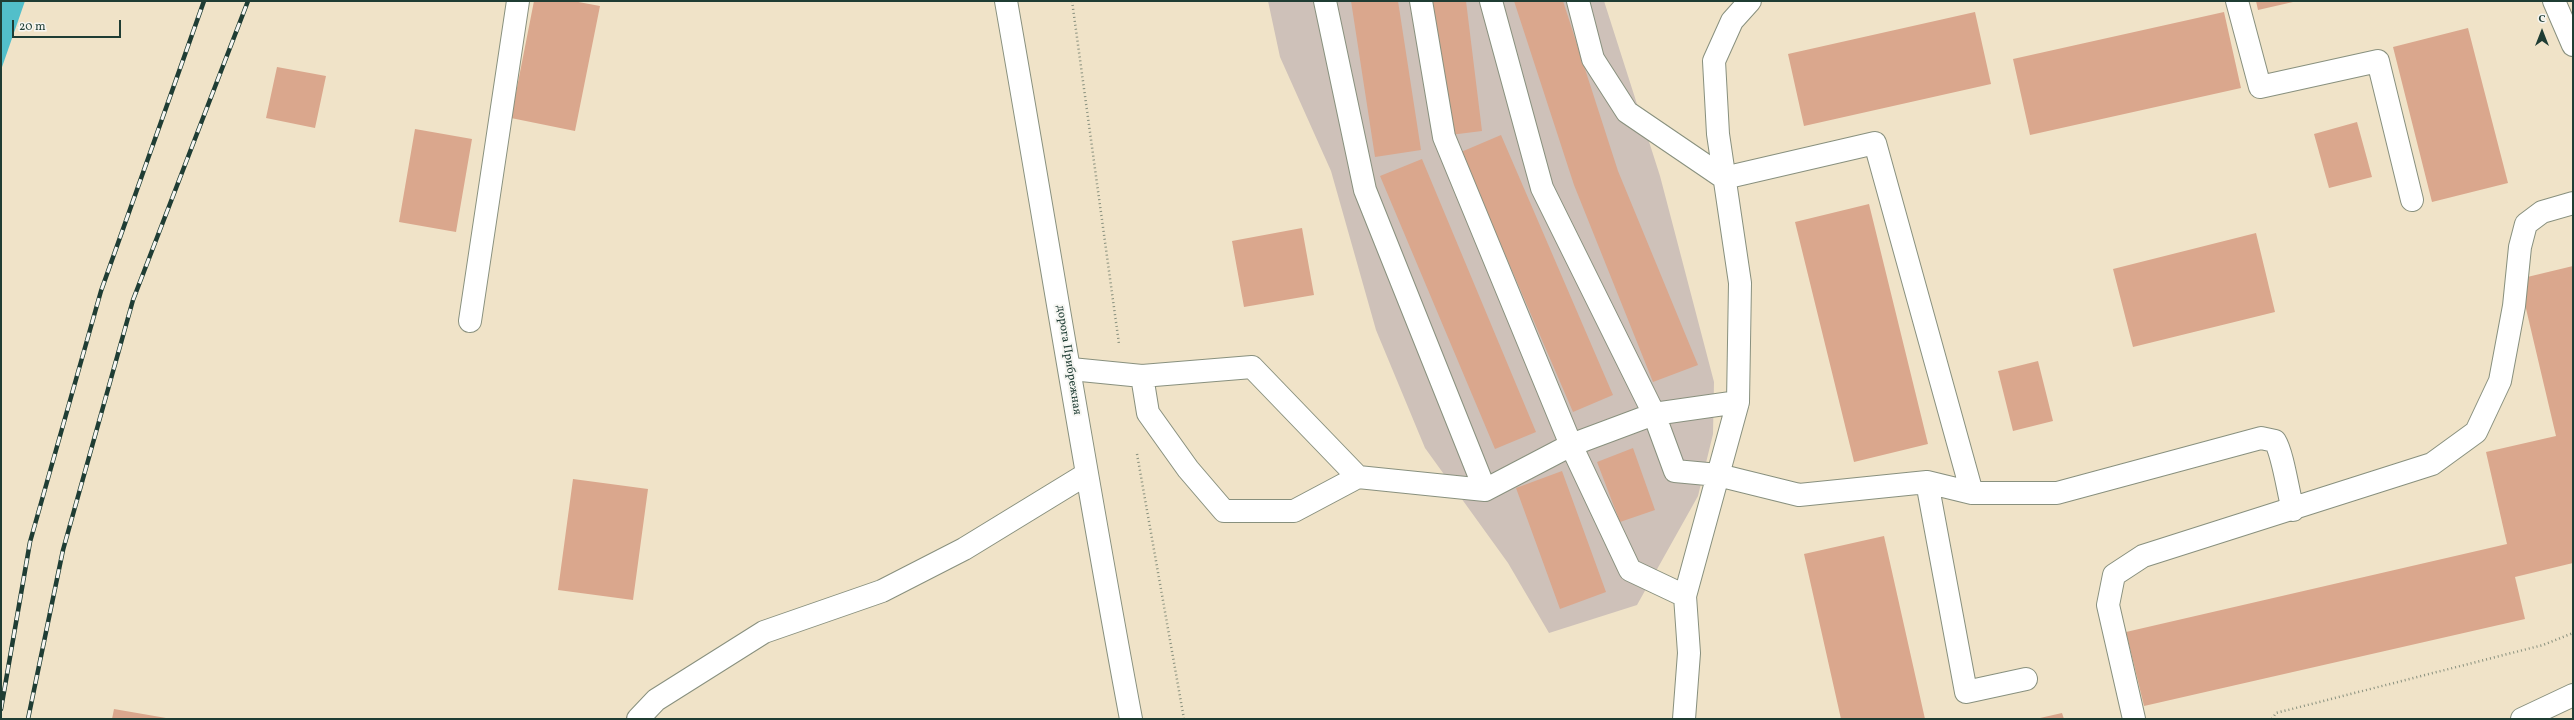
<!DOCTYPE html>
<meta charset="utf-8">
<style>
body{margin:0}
#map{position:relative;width:2574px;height:720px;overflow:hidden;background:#f0e3c8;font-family:Vollkorn,serif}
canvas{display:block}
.frame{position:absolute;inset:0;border:2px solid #1f3d34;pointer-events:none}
.north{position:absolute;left:2522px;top:12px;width:40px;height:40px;-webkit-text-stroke:3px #f6f6f2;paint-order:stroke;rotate:0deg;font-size:11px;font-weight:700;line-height:16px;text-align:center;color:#1f3d34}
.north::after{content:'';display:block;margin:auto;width:14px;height:18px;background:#1f3d34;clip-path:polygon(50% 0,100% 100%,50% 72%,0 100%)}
.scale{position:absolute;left:12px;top:20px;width:109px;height:18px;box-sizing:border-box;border:2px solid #1f3d34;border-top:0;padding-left:5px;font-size:12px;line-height:14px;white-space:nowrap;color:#1f3d34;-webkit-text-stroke:3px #f6f6f2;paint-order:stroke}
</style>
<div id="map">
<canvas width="2574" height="720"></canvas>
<div class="frame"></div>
<div class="north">С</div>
<div class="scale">20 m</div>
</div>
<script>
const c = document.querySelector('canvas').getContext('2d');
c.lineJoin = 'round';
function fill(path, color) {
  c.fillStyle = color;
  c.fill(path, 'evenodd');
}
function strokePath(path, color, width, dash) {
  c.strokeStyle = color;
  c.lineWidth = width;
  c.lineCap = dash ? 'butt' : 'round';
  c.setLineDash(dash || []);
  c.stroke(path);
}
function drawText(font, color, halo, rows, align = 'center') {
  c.font = font + ' Vollkorn,serif';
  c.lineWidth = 4;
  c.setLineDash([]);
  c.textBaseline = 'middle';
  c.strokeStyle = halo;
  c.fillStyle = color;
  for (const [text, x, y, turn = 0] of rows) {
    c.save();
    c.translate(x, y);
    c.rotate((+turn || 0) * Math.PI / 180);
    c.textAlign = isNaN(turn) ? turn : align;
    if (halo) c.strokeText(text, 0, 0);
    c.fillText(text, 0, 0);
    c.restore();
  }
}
fill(new Path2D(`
 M1268,1h336l56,175 54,206 -1,52 -15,62 -61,109 -88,28 -41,-70 -83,-115 -49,-118 -45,-159 -51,-114z`), '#cec1b9');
fill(new Path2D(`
 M1,1h24l-24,69z`), '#52bfca');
fill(new Path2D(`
 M534,1h39l27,5 -25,125 -64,-13z
 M1351,1h47l23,149 -46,7z
 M1432,1h34l16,130 -32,4z
 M1514,1h49l55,170 80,194 -45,17 -79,-197z
 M2256,1h37v1l-35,8z
 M1975,12l16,72 -187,42 -16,-72z
 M2224,12l17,76 -211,47 -17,-76z
 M2468,28l40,155 -76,19 -39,-155z
 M277,67l49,9 -11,52 -49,-10z
 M2357,122l15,55 -43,11 -15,-54z
 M415,129l57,10 -16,93 -57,-10z
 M1501,135l112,260 -40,17 -112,-260z
 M1422,159l114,273 -41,17 -115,-273z
 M1869,204l59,240 -74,18 -59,-240z
 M1302,228l12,67 -70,12 -12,-66z
 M2256,233l19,79 -142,35 -20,-78z
 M2573,266v297l-58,14 10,42 -381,87 -18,-74 381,-88 -21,-92 70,-16 -37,-157z
 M2038,361l15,60 -40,10 -15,-60z
 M1633,448l22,62 -35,12 -23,-60z
 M1562,471l44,121 -46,17 -44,-121z
 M573,479l75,10 -15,111 -75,-10z
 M1884,536l41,183h-84l-37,-165z
 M114,709l52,9v1h-54z
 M2062,713l2,6h-24v-1z`), '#daa78d');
const lane = new Path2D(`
 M1325,1l40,189 120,300
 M1421,1l23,136 127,308 59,125 55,26
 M1491,1l51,187 112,226 21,57 43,4 -33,121 4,57 -5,66
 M1578,1l15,58 34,53 97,66 151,-35 97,350
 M1750,1l-18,20 -18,40 4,73 22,149 -2,119 -20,73 81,20 128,-13 45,11h85l204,-55 14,3c8,13 13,51 18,69
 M2237,1l23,86 118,-26 34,139
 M470,321l48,-320
 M1071,369l71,7 110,-9 106,110
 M1142,376l6,37 40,56 36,42h70l64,-34 127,13 86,-45 83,-31 84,-12
 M1927,482l39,210 60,-13
 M638,719l18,-19 108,-68 118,-41 82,-42 121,-74
 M2134,719l-26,-114 6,-30 29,-19 289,-92 44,-32 24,-51 14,-75 6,-59 6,-23 16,-12 31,-9`);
const street = new Path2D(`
 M2554,1l19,44`);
const secondary = new Path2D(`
 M2522,719l51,-24`);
const highway = new Path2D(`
 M1006,1c42,239 80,479 125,718`);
strokePath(lane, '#88907e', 24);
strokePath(street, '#88907e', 24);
strokePath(secondary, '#88907e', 24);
strokePath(highway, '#88907e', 24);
strokePath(new Path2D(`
 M1072,1l47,343
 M1137,454l47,265
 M2272,719l4,-6 267,-68 30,-12`), '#88907e', 2.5, [1, 3]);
strokePath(lane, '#fff', 22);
strokePath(street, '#fff', 22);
strokePath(secondary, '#fff', 22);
strokePath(highway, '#fff', 22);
const rail = new Path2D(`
 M1,709l29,-167 71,-251 103,-290
 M28,719l35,-169 70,-250 115,-299`);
strokePath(rail, '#1f3d34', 4.5);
strokePath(rail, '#f6f6f2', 3, [9]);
drawText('12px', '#1f3d34', '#f6f6f2', [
 ["дорога Прибрежная",1068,360,81]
]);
</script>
